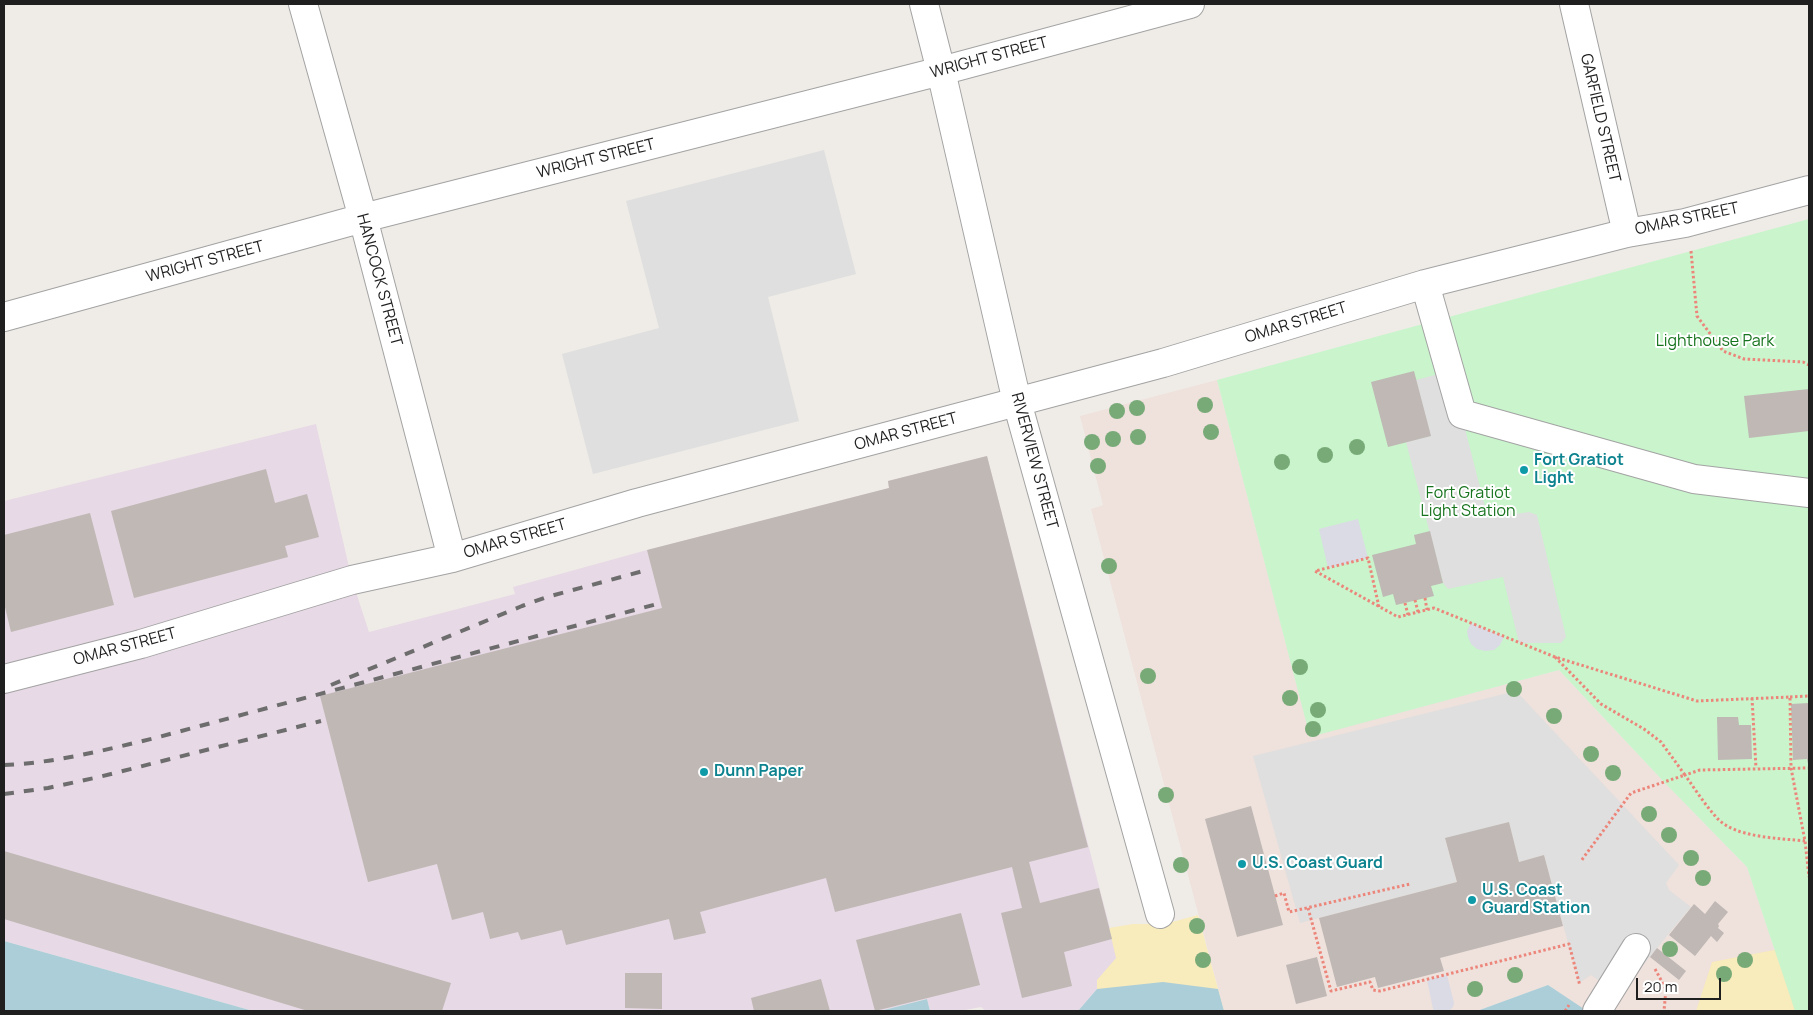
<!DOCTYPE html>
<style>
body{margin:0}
#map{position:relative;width:1813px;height:1015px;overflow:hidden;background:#efece7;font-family:Manrope,sans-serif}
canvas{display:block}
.frame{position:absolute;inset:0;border:5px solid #1f1f1f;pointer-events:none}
.scale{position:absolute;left:1636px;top:978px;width:85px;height:22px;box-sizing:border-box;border:2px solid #1f1f1f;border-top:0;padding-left:6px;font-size:15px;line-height:18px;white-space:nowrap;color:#1f1f1f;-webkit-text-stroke:4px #fff;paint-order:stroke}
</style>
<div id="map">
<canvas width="1813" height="1015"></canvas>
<div class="frame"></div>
<div class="scale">20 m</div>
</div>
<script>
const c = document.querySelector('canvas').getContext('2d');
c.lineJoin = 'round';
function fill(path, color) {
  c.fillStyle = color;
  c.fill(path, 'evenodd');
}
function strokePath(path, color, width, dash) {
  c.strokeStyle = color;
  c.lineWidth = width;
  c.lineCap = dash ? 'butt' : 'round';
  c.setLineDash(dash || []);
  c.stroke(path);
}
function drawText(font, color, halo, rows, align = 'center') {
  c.font = font + ' Manrope,sans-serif';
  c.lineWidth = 4;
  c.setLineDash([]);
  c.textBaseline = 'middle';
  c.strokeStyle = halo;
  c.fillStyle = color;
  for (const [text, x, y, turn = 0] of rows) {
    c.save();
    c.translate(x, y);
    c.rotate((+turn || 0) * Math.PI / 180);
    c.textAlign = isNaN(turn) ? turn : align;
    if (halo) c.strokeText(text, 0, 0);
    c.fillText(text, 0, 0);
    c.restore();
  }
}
fill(new Path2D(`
 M316,424l36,156 17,52 146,-38 -2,-7 134,-37 242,-62 -1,-7 99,-25 138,530 -28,3 -19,22h-92l-5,-4 -21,4h-30l-3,-12 -47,12h-627l-249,-70v-440z`), '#e7d9e5');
fill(new Path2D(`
 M1217,380l93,356 249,-66 105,112 83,85 48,144h-223l4,-6 -28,-20 -71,26h-253l-133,-502 12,-4 -23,-89z`), '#efe1dc');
fill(new Path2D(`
 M1198,915l26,96h-119l-8,-22v-9l19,-22 -7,-30 24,-4h32z
 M1809,939v72h-113l16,-49 62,-12z`), '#f8ebbc');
fill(new Path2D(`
 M1809,219v792h-14l-48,-144 -83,-85 -105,-112 -249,67 -93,-357z`), '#c9f4cc');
fill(new Path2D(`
 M824,150l32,124 -88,23 31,124 -206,53 -31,-120 97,-26 -33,-127z
 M1450,371l38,147 41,-6 8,3 29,122 -5,6h-42l-16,-66 -55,12 -5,-6 -37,-141 24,-6 -14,-56z
 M1516,691l163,174 -13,18 3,7 22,17 -72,87 -28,-19 -12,8 -35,-128 -25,7 -10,-40 -64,17 12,43 -157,41 -47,-167z`), '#dfdfdf');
fill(new Path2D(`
 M1358,519l10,39 -40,10 -9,-39z
 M1471,623l33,14 -4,8 -6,5 -9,1 -8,-2 -6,-5 -3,-7 -1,-6z
 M1447,975l7,28 -1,4 -4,4h-14l-2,-2 -6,-29z`), '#dbdbe5');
fill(new Path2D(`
 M4,941l249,70h-249z
 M1163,982l55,7 6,22h-146l19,-22z
 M1548,985l39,26h-110z
 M927,999l3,12h-50z`), '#acced8');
fill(new Path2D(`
 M1414,371l17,65 -43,11 -17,-65z
 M1809,389v42l-60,7 -5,-42z
 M987,456l101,391 -59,15 11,41 59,-15 13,51 -48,13 8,34 -50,12 -21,-85 21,-5 -10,-41 -177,45 -9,-34 -126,34 6,21 -32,7 -5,-21 -103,26 -4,-15 -41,10 -3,-8 -28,7 -7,-27 -31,8 -15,-56 -69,18 -48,-186 342,-88 -15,-58 242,-62 -1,-7z
 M266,469l9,34 32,-9 12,43 -34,9 3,11 -154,41 -23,-87z
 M90,513l24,92 -103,27 -7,-29v-68z
 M1430,531l13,52 -12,3 3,10 -38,9 -3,-11 -10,3 -11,-42 44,-11 -2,-9z
 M1809,703v61h-1l-1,-5 -14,1 -2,-56z
 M1717,717h21l1,8h12l1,34 -34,1z
 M1251,806l32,119 -46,12 -32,-118z
 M1509,822l10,40 25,-7 19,71 -123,32 4,13 -66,17 -3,-11 -38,10 -18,-69 138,-36 -12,-44z
 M4,851l447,132 -9,28h-134l-304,-92z
 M1715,901l13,11 -10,12 1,2 -1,2 6,5 -7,9 -6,-6 -16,20 -26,-21 25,-31 11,10z
 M961,913l19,72 -105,26 -19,-71z
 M1657,948l29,23 -7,9 -29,-23z
 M1317,957l10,39 -31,8 -10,-39z
 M625,973h37v36l-37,-1z
 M821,979l9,32h-76l-3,-13z`), '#bfb8b4');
const minor = new Path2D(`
 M303,4l60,214 89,340
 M924,4l17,67 76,331 143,512
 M1574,4l53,229
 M1425,284l37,130 232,65 115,14
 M4,317l359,-99 578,-147 249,-67
 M4,679l137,-35 211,-64 100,-22 185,-55 526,-140 262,-79 202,-51 58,-10 124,-33
 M1597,1011l39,-63`);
strokePath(minor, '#a3a3a3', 30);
strokePath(new Path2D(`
 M1691,251l6,65 26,35 21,8 59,3 6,3
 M1425,598l2,12
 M1415,600l3,12
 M1405,603l3,12
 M1379,607l-11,-49 -53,13 83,46 36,-9 121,49 142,44 93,-4 1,71 14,73 4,36
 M1555,657l46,47 43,25 17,13 24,33 -54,18 -50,68
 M1790,697l19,-1
 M1752,698l4,70
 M1805,841c-26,-3 -70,-3 -88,-23 -12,-13 -22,-29 -32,-43l15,-5 109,-2
 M1275,896l9,-3 5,19 121,-28
 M1308,908l23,83 39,-9 3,8 7,1 189,-47 11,42
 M1655,969l11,20 -2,22
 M1565,1011l4,-6`), '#ec867b', 3, [2.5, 2.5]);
strokePath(minor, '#fff', 28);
strokePath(new Path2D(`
 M331,685l191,-79 25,-9 100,-27
 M4,765c51,-2 101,-15 151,-27l502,-134
 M4,794l44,-6 51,-11 222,-56`), '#6d6d6d', 4, [10, 10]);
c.fillStyle = '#78aa78';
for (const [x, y] of [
 [1205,405],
 [1137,408],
 [1117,411],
 [1211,432],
 [1138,437],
 [1113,439],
 [1092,442],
 [1357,447],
 [1325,455],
 [1282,462],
 [1098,466],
 [1109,566],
 [1300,667],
 [1148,676],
 [1514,689],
 [1290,698],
 [1318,710],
 [1554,716],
 [1313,729],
 [1591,754],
 [1613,773],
 [1166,795],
 [1649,814],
 [1669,835],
 [1691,858],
 [1181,865],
 [1703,878],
 [1197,926],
 [1670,949],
 [1203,960],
 [1745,960],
 [1724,974],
 [1515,975],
 [1475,989]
]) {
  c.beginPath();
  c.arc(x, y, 8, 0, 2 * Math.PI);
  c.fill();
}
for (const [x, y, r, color] of [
 [1524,470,5,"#0f9aa8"],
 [704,772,5,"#0f9aa8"],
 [1242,864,5,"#0f9aa8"],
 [1472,900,5,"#0f9aa8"]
]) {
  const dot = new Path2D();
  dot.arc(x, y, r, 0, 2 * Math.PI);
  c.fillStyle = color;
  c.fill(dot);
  strokePath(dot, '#fff', 2);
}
drawText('16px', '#1f1f1f', '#fff', [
 ["WRIGHT STREET",989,58,-15],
 ["GARFIELD STREET",1600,118,77],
 ["WRIGHT STREET",596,159,-14],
 ["OMAR STREET",1687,219,-12],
 ["WRIGHT STREET",205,262,-15],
 ["HANCOCK STREET",379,280,75],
 ["OMAR STREET",1296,323,-17],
 ["OMAR STREET",906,432,-15],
 ["RIVERVIEW STREET",1034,461,75],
 ["OMAR STREET",515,539,-16],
 ["OMAR STREET",125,647,-15]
]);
drawText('16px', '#17741e', '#fff', [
 ["Lighthouse Park",1715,342],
 ["Fort Gratiot",1468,494],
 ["Light Station",1468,512]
]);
drawText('bold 16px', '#0d838f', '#fff', [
 ["Fort Gratiot",1534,461],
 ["Light",1534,479],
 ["Dunn Paper",714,772],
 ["U.S. Coast Guard",1252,864],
 ["U.S. Coast",1482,891],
 ["Guard Station",1482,909]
], 'left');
</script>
